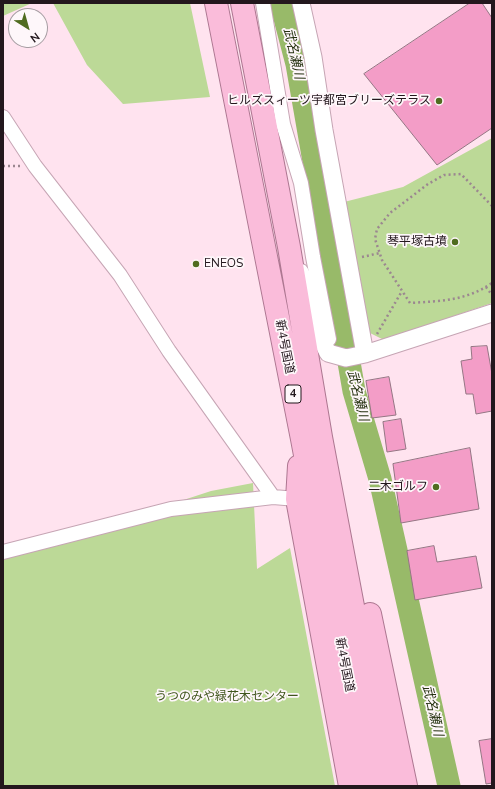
<!DOCTYPE html>
<meta charset="utf-8">
<style>
body{margin:0}
#map{position:relative;width:495px;height:789px;overflow:hidden;background:#ffe3ef;font-family:"Nunito Sans",sans-serif}
canvas{display:block}
.frame{position:absolute;inset:0;border:4px solid #23171d;pointer-events:none}
.north{position:absolute;left:8px;top:8px;width:40px;height:40px;box-sizing:border-box;background:#fef7fa;border:1px solid #a69da2;border-radius:50%;rotate:143deg;font-size:11px;font-weight:700;line-height:16px;text-align:center;color:#23171d}
.north::after{content:'';display:block;margin:auto;width:14px;height:18px;background:#506c20;clip-path:polygon(50% 0,100% 100%,50% 72%,0 100%)}
</style>
<div id="map">
<canvas width="495" height="789"></canvas>
<div class="frame"></div>
<div class="north">N</div>
</div>
<script>
const c = document.querySelector('canvas').getContext('2d');
c.lineJoin = 'round';
function fill(path, color) {
  c.fillStyle = color;
  c.fill(path, 'evenodd');
}
function strokePath(path, color, width, dash) {
  c.strokeStyle = color;
  c.lineWidth = width;
  c.lineCap = dash ? 'butt' : 'round';
  c.setLineDash(dash || []);
  c.stroke(path);
}
function drawText(font, color, halo, rows, align = 'center') {
  c.font = font + ' "Nunito Sans","Noto Sans JP",sans-serif';
  c.lineWidth = 3.5;
  c.setLineDash([]);
  c.textBaseline = 'middle';
  c.strokeStyle = halo;
  c.fillStyle = color;
  for (const [text, x, y, turn = 0] of rows) {
    c.save();
    c.translate(x, y);
    c.rotate((+turn || 0) * Math.PI / 180);
    c.textAlign = isNaN(turn) ? turn : align;
    if (halo) c.strokeText(text, 0, 0);
    c.fillText(text, 0, 0);
    c.restore();
  }
}
fill(new Path2D(`
 M3,3h29l-29,13z
 M53,3h137l20,94 -87,7 -36,-39z
 M492,138v165l-108,37 -16,-8 -24,-130 59,-15z
 M253,483l4,86 33,-21 45,238h-332v-227l208,-68z`), '#bcd997');
strokePath(new Path2D(`
 M281,3l16,61 57,327 26,88 69,307`), '#98ba69', 23);
const building = new Path2D(`
 M470,3h12l10,15v110l-55,37 -73,-91z
 M487,346l5,28v37l-16,3 -3,-20h-7l-5,-33 11,-2 -1,-12z
 M389,377l7,38 -24,3 -6,-37z
 M401,419l5,30 -19,3 -4,-30z
 M470,448l9,61 -78,14 -8,-59z
 M434,546l3,16 39,-6 6,32 -67,12 -8,-49z
 M492,739v44l-6,1 -7,-43z`);
fill(building, '#f39dc7');
strokePath(building, '#957684', 1);
const minor = new Path2D(`
 M263,3l20,121 18,59 12,74 16,82
 M3,117l32,49 85,109 49,76 104,146
 M3,552l168,-43 102,-12 24,2`);
const tertiary = new Path2D(`
 M301,3l12,54 11,73 41,224
 M300,272l6,12 10,45 12,24 18,5 19,-4 127,-41`);
const trunk = new Path2D(`
 M216,3l86,436 65,347
 M242,3l47,244 32,190 66,349
 M299,466l-2,33 53,287
 M370,614l36,172`);
strokePath(minor, '#c6a5b4', 16);
strokePath(tertiary, '#c6a5b4', 19);
strokePath(trunk, '#ad7791', 24);
strokePath(new Path2D(`
 M3,166h17
 M492,206l-31,-32 -17,1 -16,9 -38,29 -13,16 -2,10 7,21 28,43c30,-2 56,-2 82,-20
 M362,257l18,-4
 M486,287l6,8
 M377,334l25,-43`), '#9b8790', 2.5, [2, 3]);
strokePath(minor, '#fff', 14);
strokePath(tertiary, '#fff', 17);
strokePath(trunk, '#fabcda', 22);
for (const [x, y, r, color] of [
 [439,101,4,"#506c20"],
 [455,242,4,"#506c20"],
 [196,264,4,"#506c20"],
 [436,487,4,"#506c20"]
]) {
  const dot = new Path2D();
  dot.arc(x, y, r, 0, 2 * Math.PI);
  c.fillStyle = color;
  c.fill(dot);
  strokePath(dot, '#fef7fa', 1.5);
}
for (const [x, y, w] of [
 [293,394,16]
]) {
  const box = new Path2D();
  box.roundRect(x - w / 2, y - 9, w, 18, 3);
  c.fillStyle = '#fef7fa';
  c.fill(box);
  strokePath(box, '#23171d', 1);
}
drawText('bold 11px', '#23171d', null, [
 ["4",293,394]
]);
drawText('12px', '#23171d', '#fef7fa', [
 ["ヒルズスィーツ宇都宮ブリーズテラス",431,101],
 ["琴平塚古墳",447,242],
 ["ENEOS",204,264,"left"],
 ["二木ゴルフ",428,487]
], 'right');
drawText('12px', '#23171d', '#fef7fa', [
 ["新4号国道",284,347,79],
 ["新4号国道",344,665,79]
]);
drawText('12px', '#3f551c', '#fef7fa', [
 ["うつのみや緑花木センター",227,697]
]);
drawText('italic 13px', '#24310f', '#fef7fa', [
 ["武名瀬川",293,54,77],
 ["武名瀬川",357,396,76],
 ["武名瀬川",432,711,77]
]);
</script>
